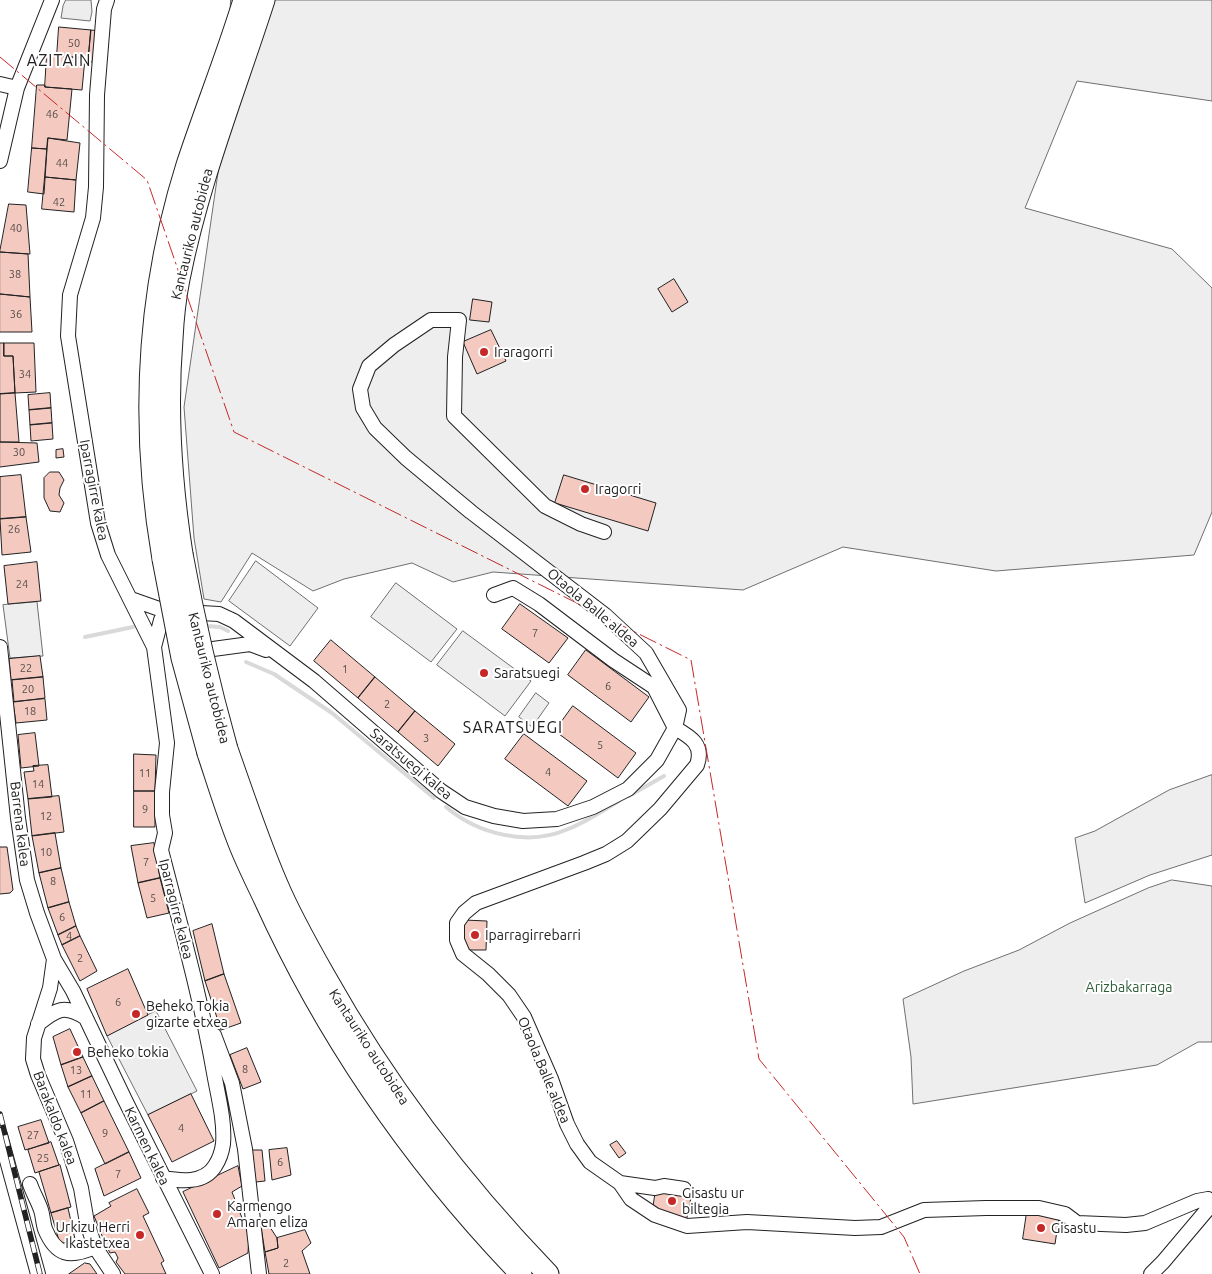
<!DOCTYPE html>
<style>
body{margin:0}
canvas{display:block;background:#fff}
</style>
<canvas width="1212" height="1274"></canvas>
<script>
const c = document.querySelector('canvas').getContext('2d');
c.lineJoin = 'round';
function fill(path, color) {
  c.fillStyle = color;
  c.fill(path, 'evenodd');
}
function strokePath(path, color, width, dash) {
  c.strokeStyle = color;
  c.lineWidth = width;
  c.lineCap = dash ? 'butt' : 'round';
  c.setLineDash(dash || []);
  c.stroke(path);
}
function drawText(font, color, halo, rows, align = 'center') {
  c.font = font + ' Ubuntu,sans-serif';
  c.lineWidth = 4;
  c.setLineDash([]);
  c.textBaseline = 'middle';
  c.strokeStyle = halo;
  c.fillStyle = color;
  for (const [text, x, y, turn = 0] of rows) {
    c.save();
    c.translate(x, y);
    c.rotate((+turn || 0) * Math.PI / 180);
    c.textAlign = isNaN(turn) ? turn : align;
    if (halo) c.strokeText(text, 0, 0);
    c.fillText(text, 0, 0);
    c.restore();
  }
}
const green = new Path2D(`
 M231,0h981v101l-135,-20 -52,127 147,41 40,39v224l-18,43 -198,16 -153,-24 -100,43 -250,-18 -40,10 -41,-19 -68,16 -31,12 -61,-38 -31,49 -17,-3 -10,-61 -10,-131 39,-269z
 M256,561l62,47 -28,38 -61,-45z
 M396,583l61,46 -26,33 -60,-45z
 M37,602l6,54 -33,2 -7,-53z
 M463,631l68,50 -26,35 -68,-51z
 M536,693l13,10 -17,24 -13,-10z
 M1212,775v80l-62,20 -65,28 -10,-65 20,-7 74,-41z
 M1172,880l40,6v156h-14l-41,23 -244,39 -2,-47 -8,-58 61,-28 55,-21 51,-27 78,-35z`);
fill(green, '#eee');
strokePath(green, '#6f6f6f', 1);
const parking = new Path2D(`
 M66,0h25l1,12 -2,9 -29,-3 2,-12z
 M156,1011l41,80 -49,24 -41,-79z`);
fill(parking, '#ededed');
strokePath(parking, '#6f6f6f', 1);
strokePath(new Path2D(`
 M206,626l14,1 8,4
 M85,637l48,-10
 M246,662l28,12 58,39 102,85
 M629,796l35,-20
 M446,807c32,27 82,40 122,22 18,-7 34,-18 51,-28`), '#d9d9d9', 4);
const building = new Path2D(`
 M59,27l32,3 -3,28 -31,-2z
 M91,30l18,2 -3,32 -22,-3 1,-3h3z
 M47,55l38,3 -3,32 -37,-3z
 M37,85h8v2l27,2 -5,51 -19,-2 -1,11 -15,-1z
 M48,138l32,5 -4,37 -31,-3z
 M32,148l15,1 -3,45 -16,-2z
 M45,177l31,3 -2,32 -32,-3z
 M9,204l17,1 4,49 -30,-2z
 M0,252l28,2 2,43 -30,-3z
 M674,279l14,23 -16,10 -14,-23z
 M0,294l30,3 2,35h-32z
 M473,299l19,3 -3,20 -19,-2z
 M491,330l15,31 -29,13 -14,-32z
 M0,343h4v13h9l2,37 -15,1z
 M4,343h30l2,49 -21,1 -2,-37h-9z
 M15,393l4,49h-19v-48z
 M50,393l1,15 -22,2 -1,-15z
 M51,408l1,15 -22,2 -1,-15z
 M52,423l1,16 -22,2 -1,-16z
 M0,442l37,1 2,19 -39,5z
 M63,449l1,8 -8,1v-8z
 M50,472h9l5,8 -4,8 -1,7 5,8 -4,9 -10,-1 -6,-13v-20z
 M21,475l5,42 -26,2v-42z
 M564,475l92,28 -8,28 -93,-28z
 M26,517l5,35 -29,3 -2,-36z
 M37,562l4,39 -33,3 -4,-38z
 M520,604l48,34 -19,25 -47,-34z
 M331,640l44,37 -17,21 -44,-37z
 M586,650l63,47 -18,25 -63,-47z
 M40,656l3,21 -32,3 -2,-21z
 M43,677l2,21 -31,4 -2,-22z
 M375,677l40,34 -17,21 -40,-34z
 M45,699l2,21 -31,3 -3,-21z
 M573,706l63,47 -18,25 -63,-47z
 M415,711l40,33 -17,22 -40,-34z
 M35,733l4,33 -18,2 -3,-33z
 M524,734l63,47 -19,25 -63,-47z
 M134,754l22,1 -1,36h-21z
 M48,765l4,32 -24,2 -4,-27 10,-1 -1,-5z
 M134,791h21v36h-21z
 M59,796l5,36 -32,4 -4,-37z
 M55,833l6,35 -22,5 -7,-37z
 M154,843l6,35 -22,5 -7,-37z
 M0,847h7l6,43 -3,3 -10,1z
 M61,868l8,34 -21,6 -9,-35z
 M160,878l9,35 -22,5 -9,-35z
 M69,902l7,24 -18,9 -10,-27z
 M464,920l23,1 -1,29h-22z
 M212,924l12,50 -19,7 -12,-50z
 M76,926l4,10 -18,9 -4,-10z
 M80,936l17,35 -17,10 -18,-36z
 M128,969l20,46 -41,21 -20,-47z
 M224,974l17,49 -20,7 -16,-49z
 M70,1029l13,28 -22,8 -8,-28z
 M247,1048l14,34 -18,7 -13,-34z
 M83,1057l9,19 -24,11 -7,-22z
 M92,1076l12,25 -23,12 -13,-26z
 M191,1094l23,47 -42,21 -24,-47z
 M104,1101l25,51 -24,12 -24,-51z
 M41,1120l8,23 -24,7 -7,-23z
 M617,1141l9,12 -7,5 -9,-13z
 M51,1142l8,23 -24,8 -7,-23z
 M287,1148l4,27 -19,5 -3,-30z
 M252,1150h10l3,31 -9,1z
 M129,1152l12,26 -37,18 -9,-27z
 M60,1165l11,42 -20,6 -12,-41z
 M238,1166l4,20 -10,6 17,44 -1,17 -29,15 -36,-76z
 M137,1189l12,24 -6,3 21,45 -3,2 5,11h-41l-9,-12 2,-4 -3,-6 -5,1 -5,-10 -11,-27 17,-10 -2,-3z
 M656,1189l36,4 -6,29 -33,-13z
 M68,1208l7,31 -15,5 -9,-31z
 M1027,1212l32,5 -4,27 -32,-5z
 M268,1224l9,14 1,10 -13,4 -4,-25z
 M305,1230l6,13 -9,8 8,23h-41l-4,-22 13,-4 -1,-10z
 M85,1263l5,1 7,10h-28z`);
fill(building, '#f3c9c0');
strokePath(building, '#222', 1);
const minor = new Path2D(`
 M107,0l-3,9 -7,86 -1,92 -3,31 -23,77 -2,41 30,187 10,32 46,92 13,96 -5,49v23l3,18 -4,17c19,74 40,148 53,223 4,23 11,48 9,71 -1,7 -4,16 -8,22 -11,18 -35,15 -52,12
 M0,84l17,4
 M0,161l17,-73 35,-88
 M494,595l19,-7 26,16 74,56 41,27 21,41
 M131,599l34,12 54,3 15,7 80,60 127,110 24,16 29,9 29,5 34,-2 36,-12 35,-18 29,-29 18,-32 4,-18 -33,-57 -41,-38 -134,-103 -65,-54 -31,-30 -12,-20 -3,-19 9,-23 25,-21 37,-25h28l-4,37 -1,59 91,90 36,18 23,8
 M0,647l18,171 9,62 10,33 17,46 19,32 52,109 87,174
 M154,647l7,-27 4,-9
 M213,649l37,-5 16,6
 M675,728c16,9 29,17 22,37l-37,44 -33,32 -21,13 -22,9 -108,40 -12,10 -7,10v17l6,14 25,20 21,21 15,22 27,62 16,45 10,20 13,18 30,21 11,16 24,16 32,11 60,-4 108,6 26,-1 43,-17 62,-2h53l26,6 12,9 49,2 19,-2 52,-22 11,-2 4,5
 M54,959l-4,29 -16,50 -1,21 5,16 28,66 15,47 6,35 8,24 18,27
 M38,1024c19,-15 26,-20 48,-6
 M214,1035l18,48 13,66 14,125
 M0,1135l38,139
 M620,1183l35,5 9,-2 20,3
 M30,1184c3,9 8,17 11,26 2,6 2,13 4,19 11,27 25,29 50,18
 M1151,1274l12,-12 49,-58`);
const highway = new Path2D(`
 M182,554c-11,-71 -16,-142 -10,-215 1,-20 3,-40 7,-60 19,-96 55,-186 85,-279
 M163,559c-23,-134 -17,-264 24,-394 18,-55 40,-109 57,-165
 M227,749c16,45 31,91 50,135 13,31 30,61 47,91 61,109 137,209 224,299
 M208,753c10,30 19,60 31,90 7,18 16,36 25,55 63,139 151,266 257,376`);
strokePath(minor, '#222', 16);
strokePath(highway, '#222', 23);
strokePath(minor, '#fff', 14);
strokePath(highway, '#fff', 21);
const rail = new Path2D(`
 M0,1114l40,160`);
strokePath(rail, '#222', 5.5);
strokePath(rail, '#fff', 4, [11]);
const highwayBridge = new Path2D(`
 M182,554c12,66 27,131 45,195
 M163,559l19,99 26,95`);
strokePath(highwayBridge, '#222', 23, []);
strokePath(highwayBridge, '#fff', 21);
strokePath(new Path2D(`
 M0,57l147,123 87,252 457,228 68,399 145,178 16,37`), '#c62828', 1, [18, 4, 2.5, 4]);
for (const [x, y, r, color] of [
 [484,352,5,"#c62828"],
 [585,489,5,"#c62828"],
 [484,673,5,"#c62828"],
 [475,935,5,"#c62828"],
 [136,1014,5,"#c62828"],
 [77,1052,5,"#c62828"],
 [672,1201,5,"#c62828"],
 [217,1214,5,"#c62828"],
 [1041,1228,5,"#c62828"],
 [140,1235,5,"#c62828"]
]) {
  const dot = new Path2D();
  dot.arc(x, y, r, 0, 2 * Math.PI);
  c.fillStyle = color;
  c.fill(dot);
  strokePath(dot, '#fff', 2);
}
drawText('11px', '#564c4a', null, [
 ["50",74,43],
 ["46",52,114],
 ["44",62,163],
 ["42",59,202],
 ["40",16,228],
 ["38",15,274],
 ["36",16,314],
 ["34",25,374],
 ["30",19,452],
 ["26",14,529],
 ["24",22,584],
 ["7",535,633],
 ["22",26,668],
 ["1",345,669],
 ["6",608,686],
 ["20",28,689],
 ["2",387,704],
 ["18",30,711],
 ["3",426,738],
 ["5",600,745],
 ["4",548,772],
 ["11",145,773],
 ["14",38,784],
 ["9",145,809],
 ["12",46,816],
 ["10",46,852],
 ["7",146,862],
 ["8",53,881],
 ["5",153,898],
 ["6",62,917],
 ["4",69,936],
 ["2",80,958],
 ["6",118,1002],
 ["8",245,1069],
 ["13",76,1070],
 ["11",86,1094],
 ["4",181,1128],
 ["9",105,1133],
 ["27",33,1135],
 ["25",43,1158],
 ["6",280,1162],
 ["7",118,1174],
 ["2",286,1263]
]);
drawText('14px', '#222', '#fff', [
 ["Kantauriko autobidea",192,234,-76],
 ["Iparragirre kalea",94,490,79],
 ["Otaola Balle aldea",593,608,40],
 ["Kantauriko autobidea",209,678,76],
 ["Saratsuegi kalea",411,764,40],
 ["Barrena kalea",20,824,83],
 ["Iparragirre kalea",176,909,76],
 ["Kantauriko autobidea",369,1047,57],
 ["Otaola Balle aldea",544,1070,67],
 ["Barakaldo kalea",55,1118,69],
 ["Karmen kalea",147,1146,64]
]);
drawText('14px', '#222', '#fff', [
 ["Iraragorri",494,352],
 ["Iragorri",595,489],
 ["Saratsuegi",494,673],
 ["Iparragirrebarri",485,935],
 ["Beheko Tokia",146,1006],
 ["gizarte etxea",146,1022],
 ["Beheko tokia",87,1052],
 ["Gisastu ur",682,1193],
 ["biltegia",682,1209],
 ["Karmengo",227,1206],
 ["Amaren eliza",227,1222],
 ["Urkizu Herri",130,1227,"right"],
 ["Ikastetxea",130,1243,"right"],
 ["Gisastu",1051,1228]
], 'left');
drawText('14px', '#2f5e38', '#fff', [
 ["Arizbakarraga",1129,987]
]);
c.letterSpacing = '1px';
drawText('16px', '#222', '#fff', [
 ["AZITAIN",59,61],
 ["SARATSUEGI",513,728]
]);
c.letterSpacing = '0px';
</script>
